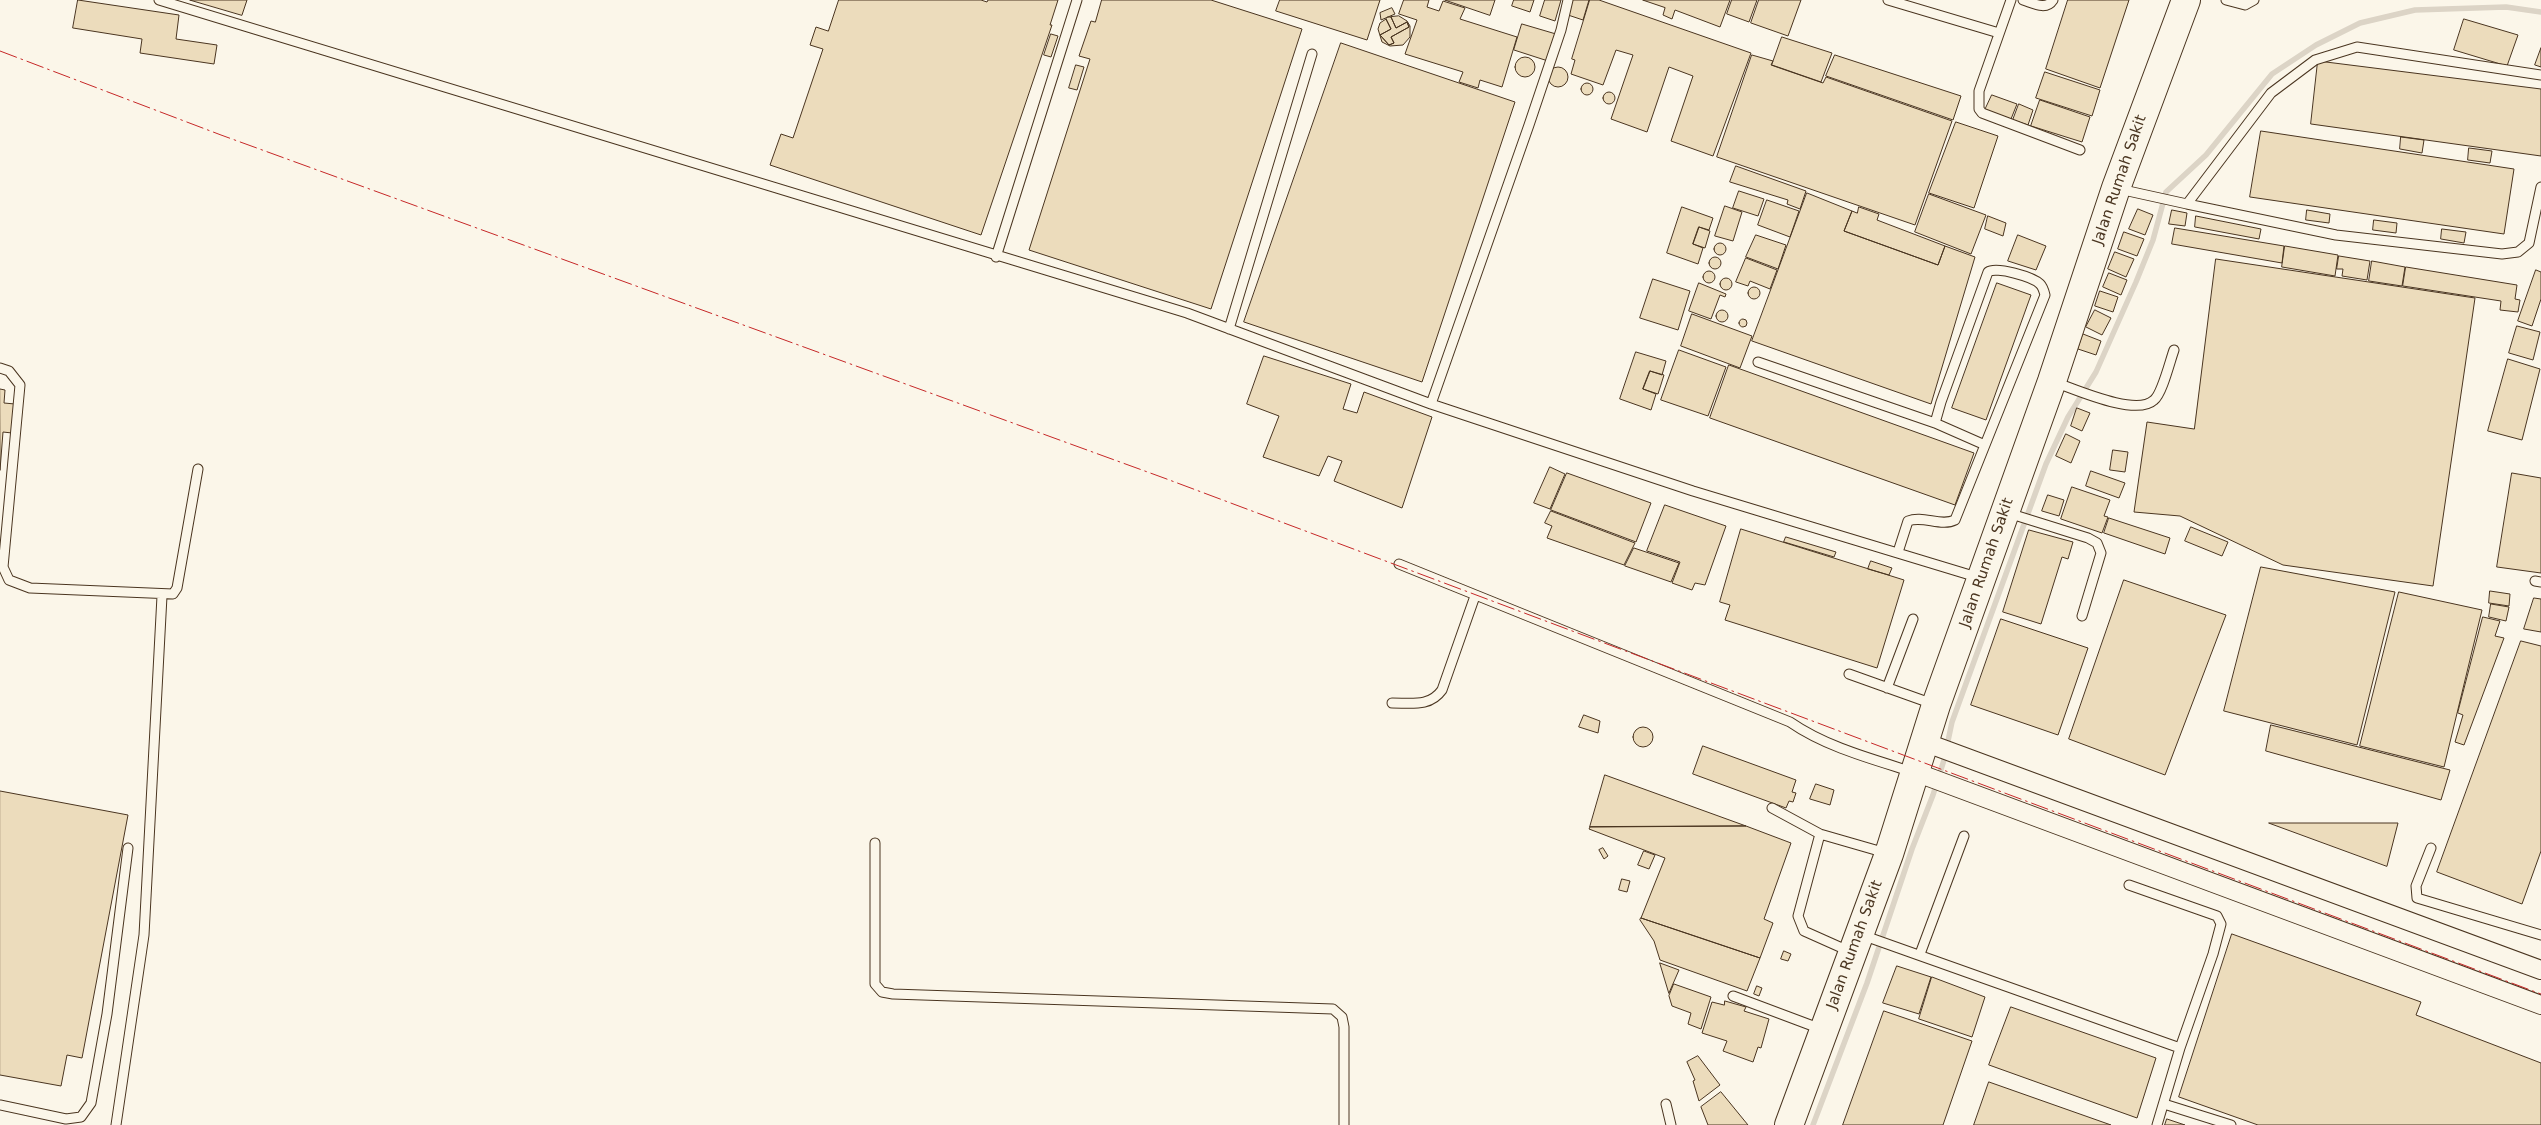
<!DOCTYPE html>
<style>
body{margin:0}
canvas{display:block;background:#fbf6e9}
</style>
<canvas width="2541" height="1125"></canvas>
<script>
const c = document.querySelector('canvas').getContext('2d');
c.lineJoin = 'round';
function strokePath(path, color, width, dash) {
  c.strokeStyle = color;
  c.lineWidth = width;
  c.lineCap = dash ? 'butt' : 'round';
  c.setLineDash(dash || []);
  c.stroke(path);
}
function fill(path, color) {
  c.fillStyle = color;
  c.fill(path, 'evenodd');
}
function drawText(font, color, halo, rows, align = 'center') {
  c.font = font + ' "DejaVu Sans",sans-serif';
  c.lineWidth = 4;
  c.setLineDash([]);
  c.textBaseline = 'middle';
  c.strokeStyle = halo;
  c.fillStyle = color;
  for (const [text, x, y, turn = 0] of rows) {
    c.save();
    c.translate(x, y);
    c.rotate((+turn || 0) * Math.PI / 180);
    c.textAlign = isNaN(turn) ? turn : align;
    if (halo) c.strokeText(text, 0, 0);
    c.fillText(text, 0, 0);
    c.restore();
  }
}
strokePath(new Path2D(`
 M1813,1125l54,-142 45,-134 21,-54 11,-35 8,-38 94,-258 22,-47 28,-45 40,-90 17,-42 13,-48 40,-37 66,-81 44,-29 44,-22 55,-13 91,-3 35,5`), '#dcd4c6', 5.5);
const building = new Path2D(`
 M78,0l101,15 -3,24 41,6 -3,19 -74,-11 2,-14 -69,-11z
 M190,0h57l-5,15z
 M839,0h142l6,2 1,-2h70l-8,25h2l-71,210 -211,-70 11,-31 12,4 30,-89 -13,-4 6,-18 12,4z
 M1102,0h109l91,29 -91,280 -182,-59 61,-191 -11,-3 12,-35 4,1z
 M1280,0h100l-13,40 -91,-29z
 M1404,0h25l-2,7 12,4 4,-10 22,7 -5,11 57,18 -15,50 -22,-7 -2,8 -19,-6 4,-10 -58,-18 12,-34 -18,-6z
 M1445,0h50l-5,15z
 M1514,0h20l-4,12 -18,-6z
 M1545,0h16l-6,21 -15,-5z
 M1573,0h16l-6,20 -15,-5z
 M1590,0h9l152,53 -38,103 -42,-15 22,-65 -24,-9 -22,65 -36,-13 22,-64 -17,-5 -13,35 -32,-11 4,-14 -3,-1z
 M1643,0h87l-10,27 -45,-17 -3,9 -9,-4 2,-7z
 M1732,0h25l-8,22 -22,-8z
 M1759,0h42l-13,36 -37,-13z
 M2068,0h61l-29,88 -54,-19z
 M1392,8l3,6 -14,6 -1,-7z
 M1399,16l8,5 3,5v11l-7,8 -13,1 -8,-4 -4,-13 2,-6 6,-4 5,10 -11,6 9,10 5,-2 -3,-6 18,-10 -2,-5 -11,6 -5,-11z
 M1388,17h3l5,11 11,-6 2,5 -18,10 3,6 -5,2 -9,-10 11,-6 -5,-10z
 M2464,19l54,16 -11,31 -53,-16z
 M1522,24l34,10 -8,27 -34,-11z
 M1051,34l7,2 -7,21 -7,-2z
 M1782,37l50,16 -11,29 -49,-17z
 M1341,43l174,59 -93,280 -178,-60z
 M2541,48v19l-6,-2z
 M1752,55l21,6 -2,4 52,18 3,-6 126,44 -37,104 -198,-68z
 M1835,55l126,41 -8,24 -127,-44z
 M1515 67a10 10 0 1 1 20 0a10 10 0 1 1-20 0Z
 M2318,61l223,28v67l-230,-32z
 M1076,65l8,2 -7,23 -8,-2z
 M1548 77a10 10 0 1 1 20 0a10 10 0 1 1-20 0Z
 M2045,72l55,18 -8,26 -56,-18z
 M1581 89a6 6 0 1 1 12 0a6 6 0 1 1-12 0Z
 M1603 98a6 6 0 1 1 12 0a6 6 0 1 1-12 0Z
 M1992,95l25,9 -6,15 -26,-9z
 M2040,100l50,17 -8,25 -51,-16z
 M2019,104l14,6 -5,15 -15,-5z
 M1956,122l42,14 -24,72 -45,-15z
 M2261,131l253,38 -10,65 -254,-37z
 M2401,137l23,3 -2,13 -22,-4z
 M2469,148l23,3 -2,12 -22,-3z
 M1736,166l70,25 -6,18 -13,-5 1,-4 -58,-18z
 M1739,191l25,8 -6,17 -25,-8z
 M1807,193l45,18 -8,20 94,34 7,-19 30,11 -44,147 -179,-63z
 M1929,194l57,21 -15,39 -56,-22z
 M1767,200l32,11 -9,26 -32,-12z
 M1725,206l17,6 -9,29 -18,-5z
 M1682,207l31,11 -4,12 -10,-3 -6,17 10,4 -5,16 -31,-11z
 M1859,207l20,7 -2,6 68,26 -7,19 -94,-34 8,-20 5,2z
 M2138,209l15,6 -8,20 -16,-6z
 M2172,210l15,3 -2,13 -16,-2z
 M2307,210l23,4 -1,9 -23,-3z
 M1988,216l18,7 -3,13 -18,-7z
 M2196,216l65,13 -2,10 -64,-12z
 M2374,220l23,3 -1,10 -23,-3z
 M1699,227l11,4 -5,17 -12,-4z
 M2175,228l109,18 -2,17 -110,-19z
 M2442,229l24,3 -2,11 -23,-4z
 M2124,232l20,7 -7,17 -19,-7z
 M1756,235l30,10 -8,24 -32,-12z
 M2018,235l28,11 -10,24 -28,-9z
 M1714 249a6 6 0 1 1 12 0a6 6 0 1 1-12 0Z
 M2285,246l53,9 -3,21 -53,-9z
 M2115,252l19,7 -8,18 -18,-8z
 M2339,256l31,5 -3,19 -25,-4 1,-7h-6z
 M1709 263a6 6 0 1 1 12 0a6 6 0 1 1-12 0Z
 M1746,258l31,12 -7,19 -20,-8 -2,5 -12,-4z
 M2216,259l259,39 -42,288 -150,-21 -103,-49 -46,-4 13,-90 47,7z
 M2372,261l33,6 -3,19 -33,-5z
 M2406,267l111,18 -2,14 5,1 -2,12 -18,-2 1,-9 -98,-15z
 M2536,270l5,2v27l-9,27 -14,-5z
 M1703 277a6 6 0 1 1 12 0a6 6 0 1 1-12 0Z
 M2109,273l18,7 -6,15 -18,-8z
 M1720 284a6 6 0 1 1 12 0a6 6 0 1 1-12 0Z
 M1653,279l37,12 -12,39 -38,-12z
 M1699,283l27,11 -1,3 -5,-2 -9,24 -22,-8z
 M1997,283l34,12 -45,125 -34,-12z
 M1748 293a6 6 0 1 1 12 0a6 6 0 1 1-12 0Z
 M2100,291l18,6 -5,15 -18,-6z
 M1716 316a6 6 0 1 1 12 0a6 6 0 1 1-12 0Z
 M2095,310l16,8 -9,17 -16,-8z
 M1692,314l60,22 -12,32 -59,-22z
 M1739 323a4 4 0 1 1 8 0a4 4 0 1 1-8 0Z
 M2517,326l23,6 -7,28 -24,-7z
 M2083,334l18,7 -5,14 -18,-6z
 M1679,350l47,17 -18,49 -47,-16z
 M1636,352l30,9 -4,14 -12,-4 -7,18 13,5 -5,16 -31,-11z
 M1264,356l87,28 -8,25 14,4 7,-21 68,25 -30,91 -68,-27 8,-20 -14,-5 -9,20 -56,-19 16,-41 -32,-12z
 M2508,359l32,10 -18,71 -34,-9z
 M1729,365l245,88 -19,52 -245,-87z
 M1650,371l14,4 -6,19 -15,-5z
 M0,389l5,1 -1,13 11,1 -3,29 -9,-1 -3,38z
 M2077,408l13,5 -8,18 -11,-5z
 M2066,434l14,7 -9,22 -15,-7z
 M2113,450l15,2 -3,20 -15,-2z
 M1550,467l15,7 -15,35 -16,-6z
 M2091,471l34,12 -6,15 -33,-12z
 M1567,473l84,30 -15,39 -85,-32z
 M2512,473l29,5v95l-44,-6z
 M2072,487l38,13 -6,16 4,1 -6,16 -41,-14z
 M2048,495l16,5 -5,16 -17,-5z
 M1665,505l61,21 -21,59 -10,-2 -3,7 -20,-7 8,-21 -33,-11z
 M1551,511l84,32 -11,22 -77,-27 5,-12 -7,-3z
 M2109,518l61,20 -5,16 -61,-21z
 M2191,527l37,15 -6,14 -37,-15z
 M1741,529l163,51 -27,88 -152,-48 5,-15 -10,-3z
 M2029,530l44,12 -5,17 -6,-2 -21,67 -38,-12z
 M1786,537l50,15 -2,5 -50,-15z
 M1634,548l45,15 -8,19 -46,-16z
 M1871,561l21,7 -3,7 -21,-6z
 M2261,567l134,25 -38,153 -133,-34z
 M2124,580l102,35 -61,160 -96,-36z
 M2490,591l20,3 -1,12 -20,-3z
 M2399,592l83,18 -38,157 -84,-21z
 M2534,598l7,1v33l-17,-3z
 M2491,604l18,3 -3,14 -17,-4z
 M2483,617l17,4 -5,15 9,2 -40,107 -9,-3 8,-27 -5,-2z
 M2001,619l87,29 -30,87 -87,-30z
 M2521,641l20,5v205l-19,53 -85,-32z
 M1584,715l16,6 -2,12 -19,-6z
 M2271,725l179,45 -9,30 -175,-49z
 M1633 737a10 10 0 1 1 20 0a10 10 0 1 1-20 0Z
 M1703,746l93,34 -4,12 4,1 -3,9 -4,-1 -3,7 -93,-34z
 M1605,775l141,51 -156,1z
 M1816,784l18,6 -4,15 -20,-6z
 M0,791l128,24 -46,243 -15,-3 -6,31 -61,-11z
 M2269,823h129l-11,43z
 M1746,826l45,17 -27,76 9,4 -13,35 -119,-40 24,-60 -76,-29 1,-2z
 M1603,848l5,8 -4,3 -5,-9z
 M1644,851l11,4 -6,14 -11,-4z
 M1622,879l8,2 -3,11 -8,-2z
 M1641,918l119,40 -13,33 -87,-31 -6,-19 -14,-21z
 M2232,934l189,68 -5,13 125,48v62h-283l-79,-28z
 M1784,951l7,3 -3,7 -7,-2z
 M1660,963l19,7 -10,23z
 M1897,966l34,11 -12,37 -36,-11z
 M1932,977l53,20 -13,40 -53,-18z
 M1674,984l37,13 -10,32 -13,-5 3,-11 -19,-7 -3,-10z
 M1757,986l5,2 -3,8 -5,-2z
 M1725,1001l21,6 -2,4 25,8 -8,29 -3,-1 -5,15 -30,-11 4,-10 -25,-8 10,-31 12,3z
 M2011,1007l145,51 -19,60 -148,-53z
 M1884,1011l88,30 -29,84h-100z
 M1698,1056l22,29 -21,16 -6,-20 2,-1 -8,-18z
 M1989,1082l122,43h-137z
 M1721,1092l27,33h-40l-7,-18z
 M2167,1119l18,6h-20z`);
fill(building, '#ecdcbc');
strokePath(building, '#4a3520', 1);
const lane = new Path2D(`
 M159,0l1028,313 244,91
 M1568,0l-7,30 -32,95 -98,279 262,87 287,87
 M1888,0l111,33
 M2011,0l-32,91v18l3,4 98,37
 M2023,0c10,3 23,11 30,0
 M2226,0l19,5 9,-5
 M2541,75l-184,-28 -42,13 -44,33 -84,111 149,31 166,19 16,-2 11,-9 12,-56
 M2119,189l68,15
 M996,257l81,-257
 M1229,329l83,-275
 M1758,362l177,61
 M0,368l9,3 11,14 -17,182 6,13 21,8 143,6 4,-6 21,-119
 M2054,382c21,7 82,35 100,18 8,-6 16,-39 20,-50
 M2008,513l80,25 9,5 4,10 -19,63
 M1898,552l10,-31c15,-6 33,6 47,-1l90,-225c-1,-4 -2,-8 -5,-11 -7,-7 -44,-18 -52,-12l-47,130 -6,21 50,22
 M1399,564l391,158c36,25 82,37 123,50
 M2535,581l6,1
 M1849,674l84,30
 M1887,688l26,-69
 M1392,703c20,0 38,4 50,-13l33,-94
 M1772,808l48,26 -22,82 6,15 47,21
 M1820,834l66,19
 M875,843v141l7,8 11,2 440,15 9,8 2,10v98
 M2431,848l-15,38 1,12 124,37
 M2129,885l88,31 4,8 -8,30 -33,94
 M1862,935l318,113 -23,77
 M1920,954l44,-118
 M1733,996l88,33
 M1666,1104l5,21
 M2164,1104l67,21
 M0,1105l66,14 15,-2 10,-14 16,-89 21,-166
 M116,1125l28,-190 18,-339`);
const street = new Path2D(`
 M1924,742l617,228
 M1915,772l626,233`);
const primary = new Path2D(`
 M1789,1125l100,-271 47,-149 116,-324 64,-193 70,-188`);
strokePath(lane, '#4a3520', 11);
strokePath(street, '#4a3520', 20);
strokePath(primary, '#4a3520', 30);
strokePath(lane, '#fbf6e9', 9);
strokePath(street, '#fbf6e9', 18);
strokePath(primary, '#fbf6e9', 28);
strokePath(new Path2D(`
 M0,51l221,84 943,343 1377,516`), '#c62828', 1, [18, 4, 2.5, 4]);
drawText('15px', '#4a3520', '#fbf6e9', [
 ["Jalan Rumah Sakit",2120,180,-71],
 ["Jalan Rumah Sakit",1987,563,-71],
 ["Jalan Rumah Sakit",1855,945,-70]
]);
</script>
